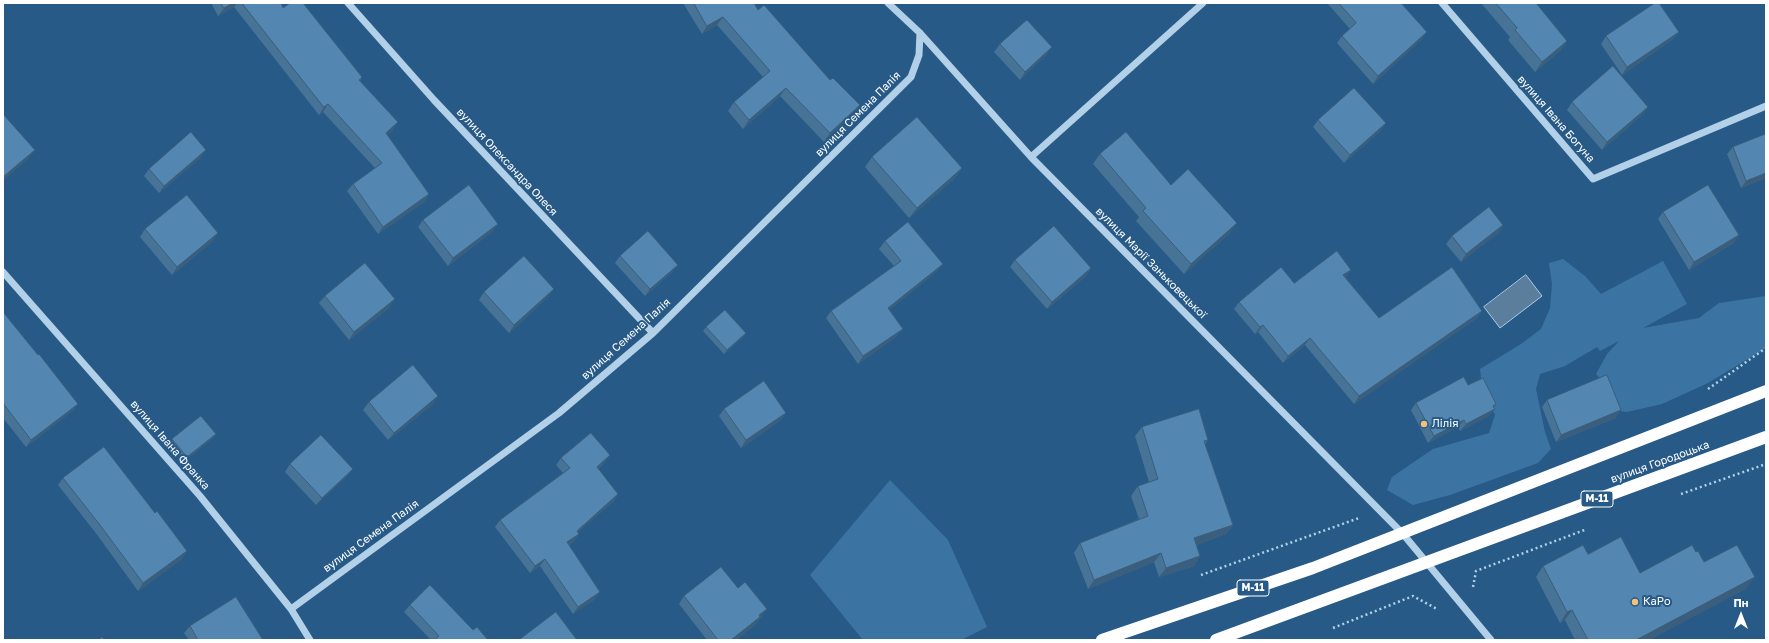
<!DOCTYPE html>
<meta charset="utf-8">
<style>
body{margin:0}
#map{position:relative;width:1769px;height:643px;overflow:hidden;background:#275a87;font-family:"Golos Text",sans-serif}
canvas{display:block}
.frame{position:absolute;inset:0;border:4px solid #fff;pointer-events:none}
.north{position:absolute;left:1721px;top:595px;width:40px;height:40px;-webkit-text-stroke:3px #275a87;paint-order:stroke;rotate:0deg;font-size:11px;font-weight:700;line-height:16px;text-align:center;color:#fff}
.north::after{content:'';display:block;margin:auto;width:14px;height:18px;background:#fff;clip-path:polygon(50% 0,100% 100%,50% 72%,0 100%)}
</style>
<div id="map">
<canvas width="1769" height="643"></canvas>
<div class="frame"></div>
<div class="north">Пн</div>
</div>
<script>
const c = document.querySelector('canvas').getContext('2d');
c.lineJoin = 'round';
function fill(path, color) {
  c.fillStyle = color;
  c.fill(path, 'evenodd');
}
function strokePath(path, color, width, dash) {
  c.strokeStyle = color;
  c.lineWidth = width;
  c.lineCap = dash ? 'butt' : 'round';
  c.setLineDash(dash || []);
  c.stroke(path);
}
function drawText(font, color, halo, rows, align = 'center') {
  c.font = font + ' "Golos Text",sans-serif';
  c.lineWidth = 4;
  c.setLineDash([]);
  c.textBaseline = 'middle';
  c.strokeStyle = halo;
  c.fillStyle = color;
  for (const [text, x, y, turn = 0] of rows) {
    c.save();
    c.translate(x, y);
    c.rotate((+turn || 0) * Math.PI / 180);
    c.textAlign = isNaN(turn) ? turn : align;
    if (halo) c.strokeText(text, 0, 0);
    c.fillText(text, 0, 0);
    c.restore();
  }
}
fill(new Path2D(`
 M1563,259l22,17 16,18 62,-33 24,43 -44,24 56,-10 20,-15 47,-7v52l-58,35 -46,21 -35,8 -15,-2 -6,-26 -10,-10 11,-20 12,-13 -19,10 -3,-4 -32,19 -25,8 -4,15 9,43 6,17 -13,14 -88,32 -37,10 -26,-15 5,-13 41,-28 56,-16 6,-18 -13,-27 -2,-19 41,-25 20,-15 9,-21 2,-24 -3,-21z
 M890,480l58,60 39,87 -26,13h-98l-53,-65z`), '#3b74a3');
const water = new Path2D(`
 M1526,275l16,21 -42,32 -16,-21z`);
fill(water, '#5b7e9d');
strokePath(water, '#a7cce9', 1);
strokePath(new Path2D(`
 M1708,389l58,-41
 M1681,494l85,-30
 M1201,575l158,-57
 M1473,587l3,-16 111,-42
 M1333,628l80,-32 24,13`), '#b2d0e8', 2.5, [2, 3]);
strokePath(new Path2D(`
 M348,3l86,97 219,233
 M888,3l32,30 111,124 372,377 88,106
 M1442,3l151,176 173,-73
 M1031,157l172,-154
 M3,272l197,224 91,113 19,31
 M291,609l268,-196 94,-80 258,-256 8,-22 1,-22`), '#b2d0e8', 7);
strokePath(new Path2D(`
 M1102,640l211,-72 453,-177
 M1216,640l550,-203`), '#fff', 12);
fill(new Path2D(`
 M211,3h70l2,5 79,69 -2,4 33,49 -6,5 42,59 -5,8 -46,32 -31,-43 6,-7 22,-16 -52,-56 -4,3 -85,-108 -16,9z
 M683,3h71l4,7 96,104 -30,28 -44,-46 -37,33 -15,-18 6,-9 29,-25 -46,-52 -15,9z
 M1327,3h74l21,36 -49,45 -36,-41 5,-7 8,-7z
 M1481,3h55l31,38 -7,10 -25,21 -27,-32 2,-3z
 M1679,32l-6,7 -51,36 -21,-31 5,-8z
 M1000,44l47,10 -27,26 -26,-28z
 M1572,102l76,5 -5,7 -41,36 -35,-40z
 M1318,120l68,3 -6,8 -36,32 -31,-36z
 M1766,134v44l-25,10 -14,-34 6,-7z
 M1100,154l71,31 59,48 -46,41 -48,-53 3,-4 -46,-53z
 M201,157l-42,36 -15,-17 5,-7z
 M872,157l90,11 -8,11 -45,39 -44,-51z
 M1663,212l71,31 -45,27 -31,-51z
 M423,220l70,11 -45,35 -30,-39z
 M1503,225l-5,8 -37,29 -15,-18 6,-8z
 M145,229l68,12 -41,34 -32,-38z
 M885,241l58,23 -6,7 -48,39 8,26 -39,28 -32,-46 5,-7 63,-45 -15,-17z
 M620,256l58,9 -6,7 -27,24 -30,-33z
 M1015,260l76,8 -5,8 -39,33 -37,-42z
 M1351,270l-6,7 34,41 103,-7 -5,7 -123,86 -49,-59 -22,18 -25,-31 -3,2 -21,-25 5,-7 55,-19z
 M484,292l65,4 -40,37 -30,-33z
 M325,296l65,11 -41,33 -30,-37z
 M3,312l75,92 -6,7 -46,36 -23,-29z
 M706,327l40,6 -3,4 -19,17 -21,-23z
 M1468,385l28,19 -7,12 -29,15 -2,-4 -30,16 -17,-33 5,-7z
 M1547,400l69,18 -60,24 -14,-35z
 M369,402l64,2 -45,36 -25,-30z
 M724,409l62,4 -5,7 -40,28 -22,-32z
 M1142,427l66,13 -3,4 28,81 -7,9 -30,11 4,11 -6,10 -35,11 -5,-15 -66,27 -14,-36 6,-10 59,-24 -8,-23 7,-10 11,-4 -14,-46z
 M216,434l-3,4 -29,23 -15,-18 3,-4z
 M610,455l-5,7 -7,7 20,25 -4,7 -36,31 1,2 -5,7 -5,4 26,54 -22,15 -33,-48 -10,7 -35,-46 5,-7 63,-47 -7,-8 5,-7z
 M290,464l63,5 -6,7 -31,29 -31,-33z
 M63,478l119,81 -44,32 -43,-59 -37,-47z
 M1696,552l8,10 43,26 -98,52h-74l-10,-20 -5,3 -24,-46 7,-11 45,-12 52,19z
 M738,588l24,29 -2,1 -5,7 -19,15h-29l-28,-36 5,-8z
 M410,605l63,25 15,10h-57l-27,-28z
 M190,626l73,14h-74l-5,-7z`), '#477397');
fill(new Path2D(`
 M233,3h4l-3,4 -16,9 6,-8z
 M723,17l-6,8 -15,9 5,-8z
 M1427,32l-5,7 -49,45 5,-8z
 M1679,32l-6,7 -51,36 5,-8z
 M1567,41l-7,10 -25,21 7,-10z
 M1052,47l-5,7 -27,26 5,-8z
 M786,88l-6,8 -37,33 6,-9z
 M328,104l-5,8 -4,3 5,-8z
 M860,105l-6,9 -30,28 6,-9z
 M1648,107l-5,7 -41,36 5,-8z
 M398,122l-5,8 -13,11 6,-8z
 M1386,123l-6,8 -36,32 6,-8z
 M35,150l-7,9 -25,22v-4z
 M206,150l-5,7 -42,36 5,-7z
 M962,168l-8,11 -45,39 8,-10z
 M1766,173v5l-25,10 5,-7z
 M429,194l-5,8 -46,32 5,-7z
 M1237,223l-7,10 -46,41 7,-10z
 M498,224l-5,7 -45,35 5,-8z
 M1503,225l-5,8 -37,29 5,-8z
 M218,233l-5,8 -41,34 5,-8z
 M1739,235l-5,8 -45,27 5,-8z
 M943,264l-6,7 -55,45 6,-8z
 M678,265l-6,7 -27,24 5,-7z
 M1091,268l-5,8 -39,33 5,-7z
 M1351,270l-5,7 -8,6 5,-8z
 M554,289l-5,7 -40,37 5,-8z
 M395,299l-5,8 -41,33 5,-8z
 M1482,311l-5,7 -123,86 5,-8z
 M1263,325l-5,7 -3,2 5,-7z
 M903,329l-6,7 -39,28 5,-8z
 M746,333l-3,4 -19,17 3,-4z
 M1310,338l-5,7 -22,18 5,-7z
 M438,396l-5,8 -45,36 6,-7z
 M78,404l-6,7 -46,36 5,-7z
 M1496,404l-5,6 4,-1 -6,7 -29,15 6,-7z
 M1621,410l-5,8 -60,24 5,-7z
 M786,413l-5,7 -40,28 5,-8z
 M1464,420l-6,7 -30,16 6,-7z
 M216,434l-3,4 -29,23 3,-4z
 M610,455l-5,7 -13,12 5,-7z
 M353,469l-6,7 -31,29 6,-7z
 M618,494l-4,7 -42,37 5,-7z
 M1233,525l-7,9 -39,14 7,-10z
 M579,534l-5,7 -12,8 5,-7z
 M187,551l-5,8 -44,32 5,-8z
 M1161,553l-7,9 -66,27 6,-9z
 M1200,556l-6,10 -35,11 7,-9z
 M545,559l-5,7 -10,7 5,-7z
 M1755,577l-8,11 -98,52h-13z
 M600,592l-5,7 -22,15 5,-7z
 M767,609l-12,16 -19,15h-5l28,-25z
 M1572,610l-7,10 -5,3 7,-11z`), '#3a5e7b');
const building = new Path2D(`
 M221,3h12l-9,5z
 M242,3h39l2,5 7,-5h13l59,74 -3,3 39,42 -12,11 43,61 -46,33 -30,-43 29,-21 -54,-59 -4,3z
 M694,3h60l4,7 6,-5 66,75 3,-2 27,27 -30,28 -44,-45 -37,32 -15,-18 36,-31 -47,-54 -16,9z
 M1339,3h62l26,29 -49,44 -36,-40 14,-13z
 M1496,3h40l31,38 -25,21 -27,-32 2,-2z
 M1655,3h4l20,29 -52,35 -21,-31z
 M1027,20l25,27 -27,25 -25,-28z
 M1613,66l35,41 -41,35 -35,-40z
 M1354,88l32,35 -36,32 -32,-35z
 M3,114l32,36 -32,27z
 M917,117l45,51 -45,40 -45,-51z
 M191,132l15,18 -42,36 -15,-17z
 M1126,132l45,53 17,-16 49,54 -46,41 -48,-53 3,-3 -46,-54z
 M1766,134v39l-20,8 -13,-34z
 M469,185l29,39 -45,34 -30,-38z
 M1708,185l31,50 -45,27 -31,-50z
 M187,195l31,38 -41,34 -32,-38z
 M1489,207l14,18 -37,29 -14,-18z
 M908,222l35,42 -55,44 15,21 -40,27 -32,-45 70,-50 -16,-20z
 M1054,226l37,42 -39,34 -37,-42z
 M648,231l30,34 -28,24 -30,-33z
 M1337,251l14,19 -8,5 36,43 73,-51 30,44 -123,85 -49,-58 -22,18 -25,-31 -3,2 -21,-25 42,-35 13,16z
 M524,256l30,33 -40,36 -30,-33z
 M365,263l30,36 -41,33 -29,-36z
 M725,310l21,23 -19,17 -21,-23z
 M3,312l35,43 1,-1 39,50 -47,36 -28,-37z
 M413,365l25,31 -44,37 -25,-31z
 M1607,375l14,35 -60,25 -14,-35z
 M1464,377l4,8 15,-7 13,26 -3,2 2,3 -29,15 -2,-4 -30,16 -18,-33z
 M764,381l22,32 -40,27 -22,-31z
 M1199,409l9,31 -4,1 29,84 -39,13 6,18 -34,12 -5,-15 -67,27 -14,-37 68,-27 -10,-30 20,-7 -16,-52z
 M201,416l15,18 -29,23 -15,-18z
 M591,433l19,22 -13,12 21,27 -41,37 2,3 -12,8 33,50 -22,15 -33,-48 -10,7 -35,-46 70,-52 -9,-10z
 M321,435l32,34 -31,29 -32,-34z
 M104,447l51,66 2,-2 30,40 -44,32 -43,-58 -37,-47z
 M1621,537l19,36 52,-28 4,7 2,-1 6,11 33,-17 18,32 -119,63h-48l-16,-30 -5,2 -24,-46 40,-21 5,9z
 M721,567l17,21 7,-6 22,27 -8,6 1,2 -29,23h-13l-34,-44z
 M430,585l43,45 4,-3 11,13h-54l5,-4 -29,-31z
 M236,597l27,43h-65l-8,-14z
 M556,612l21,28h-58z
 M102,637l2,3h-5z`);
fill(building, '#5386b0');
strokePath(building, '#3a5e7b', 1);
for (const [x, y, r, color] of [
 [1424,424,4,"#f1c278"],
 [1635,602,4,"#f1c278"]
]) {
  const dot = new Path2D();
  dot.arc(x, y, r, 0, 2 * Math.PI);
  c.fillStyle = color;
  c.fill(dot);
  strokePath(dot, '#275a87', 1.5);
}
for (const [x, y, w] of [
 [1597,499,32],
 [1253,588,32]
]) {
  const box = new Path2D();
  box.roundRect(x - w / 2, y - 8, w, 16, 3);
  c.fillStyle = '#275a87';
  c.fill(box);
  strokePath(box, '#fff', 1);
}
drawText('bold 10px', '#fff', null, [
 ["М-11",1597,499],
 ["М-11",1253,588]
]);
drawText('11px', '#fff', '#275a87', [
 ["вулиця Семена Палія",858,114,-45],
 ["вулиця Івана Богуна",1556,119,49],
 ["вулиця Олександра Олеся",507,162,47],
 ["вулиця Марії Заньковецької",1151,263,45],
 ["вулиця Семена Палія",626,339,-42],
 ["вулиця Івана Франка",170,445,49],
 ["вулиця Городоцька",1660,462,-20],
 ["вулиця Семена Палія",371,536,-36]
]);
drawText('11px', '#fff', '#275a87', [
 ["Лілія",1432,424],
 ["КаРо",1643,602]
], 'left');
</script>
